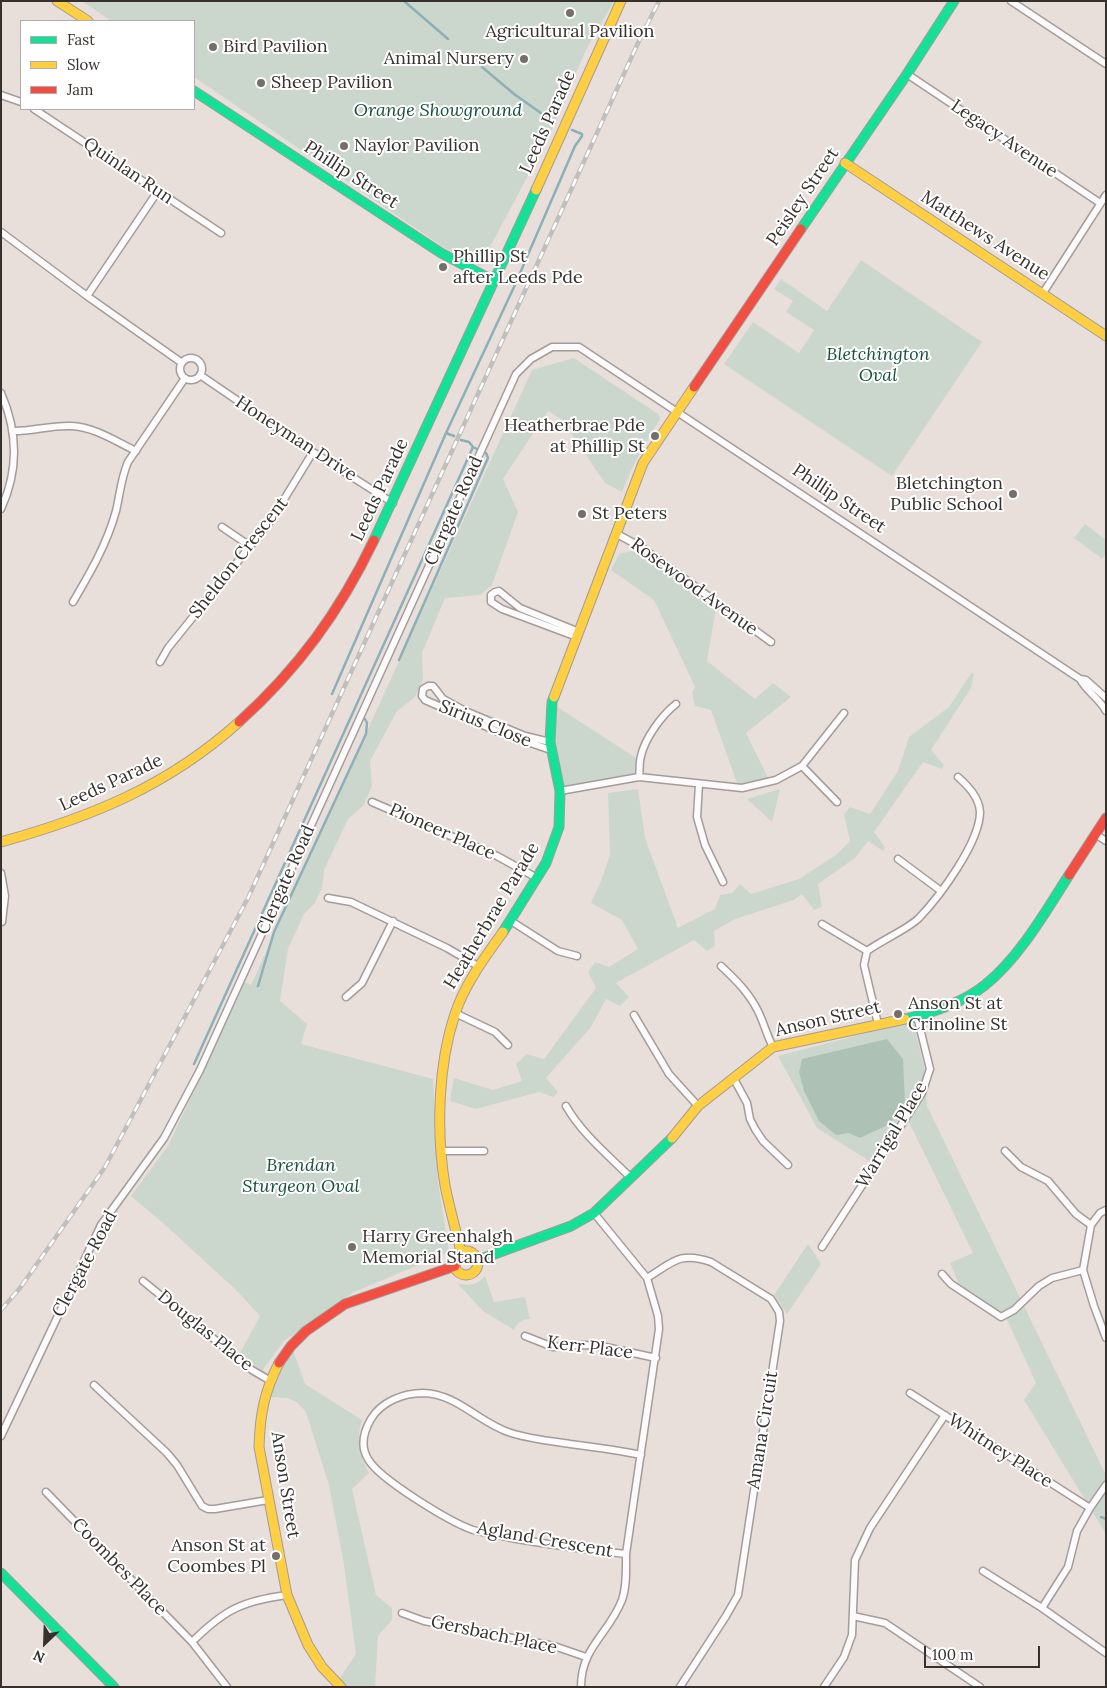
<!DOCTYPE html>
<style>
body{margin:0}
#map{position:relative;width:1107px;height:1688px;overflow:hidden;background:#e8dfdb;font-family:Lora,serif}
canvas{display:block}
.frame{position:absolute;inset:0;border:2px solid #37312e;pointer-events:none}
.legend{position:absolute;left:20px;top:20px;width:175px;height:90px;box-sizing:border-box;background:#fff;border:1px solid #afadab;margin:0;padding:6px 9px;list-style:none;font-size:15px;color:#37312e}
.legend li{display:flex;align-items:center;gap:10px;height:25px}
.legend b{width:25px;border:1px solid #afadab}
.north{position:absolute;left:20px;top:1618px;width:50px;height:50px;-webkit-text-stroke:4px #fff;paint-order:stroke;rotate:204deg;font-size:14px;font-weight:700;line-height:20px;text-align:center;color:#37312e}
.north::after{content:'';display:block;margin:auto;width:18px;height:22px;background:#37312e;clip-path:polygon(50% 0,100% 100%,50% 72%,0 100%)}
.scale{position:absolute;left:924px;top:1646px;width:116px;height:22px;box-sizing:border-box;border:2px solid #37312e;border-top:0;padding-left:6px;font-size:15px;line-height:18px;white-space:nowrap;color:#37312e;-webkit-text-stroke:4px #fff;paint-order:stroke}
</style>
<div id="map">
<canvas width="1107" height="1688"></canvas>
<div class="frame"></div>
<ul class="legend">
<li><b style="height:6px;background:#16e098"></b>Fast</li>
<li><b style="height:6px;background:#ffcf43"></b>Slow</li>
<li><b style="height:6px;background:#f24e42"></b>Jam</li>
</ul>
<div class="north">N</div>
<div class="scale">100 m</div>
</div>
<script>
const c = document.querySelector('canvas').getContext('2d');
c.lineJoin = 'round';
function fill(path, color) {
  c.fillStyle = color;
  c.fill(path, 'evenodd');
}
function strokePath(path, color, width, dash) {
  c.strokeStyle = color;
  c.lineWidth = width;
  c.lineCap = dash ? 'butt' : 'round';
  c.setLineDash(dash || []);
  c.stroke(path);
}
function drawText(font, color, halo, rows, align = 'center') {
  c.font = font + ' Lora,serif';
  c.lineWidth = 4;
  c.setLineDash([]);
  c.textBaseline = 'middle';
  c.strokeStyle = halo;
  c.fillStyle = color;
  for (const [text, x, y, turn = 0] of rows) {
    c.save();
    c.translate(x, y);
    c.rotate((+turn || 0) * Math.PI / 180);
    c.textAlign = isNaN(turn) ? turn : align;
    if (halo) c.strokeText(text, 0, 0);
    c.fillText(text, 0, 0);
    c.restore();
  }
}
fill(new Path2D(`
 M82,1h532l-29,51 -36,84 -69,130 -37,-19 -249,-170v-56h-83z
 M861,260l121,82 -90,134 -168,-112 29,-42 46,31 15,-23 -28,-18 7,-11 -19,-12 7,-10 46,32z
 M574,358l84,56 2,5c-15,24 -28,47 -38,73l-17,-9 -43,-63 -14,-9 -45,68 15,33 -26,73 -12,10 -35,3 -23,55 1,26 -8,18 -18,14 -27,50 2,25 -9,20 -15,13 -24,51 -2,18 -7,15 -11,11 -16,35 -8,52 27,23 -6,20 132,35 5,103 11,70 -97,41 -68,48 -22,30 -22,-18 20,-37 -23,-25 -74,-68 -32,-27 37,-50 77,-164 6,3 281,-615z
 M1085,524l21,16v14l-4,5 -28,-21z
 M635,550l81,57 -9,54 48,38 18,-16 18,14 -45,36 23,47 -31,6 -27,-76 -16,-4 -3,-13 3,-6 -41,-87 -43,-30 8,-16z
 M972,672l2,2 -3,14 -40,62 13,15 -2,4 -19,-7 -49,70 11,15 -2,4 -15,-10 -13,17 -37,26 4,23 -8,3 -12,-16 -8,6 -59,19 -21,12 1,15 -8,5 -13,-11 -78,43 13,14 -9,9 -14,-7 -15,28 -45,51 12,14 -5,5 -14,-5 -63,17 -26,-8 4,-23 39,12 29,-9 -6,-17 11,-10 17,5 52,-71 -8,-16 7,-10 14,5 29,-18 -16,-29 -31,-17 10,-22 9,-26 -2,-62 30,-4 7,49 33,90 37,-19 5,-14 12,-2 8,-9 11,10 48,-15 37,-24 14,-14 -6,-27 6,-7 20,7 28,-43 11,-34 40,-30z
 M556,706l80,52 -2,16 -71,12 -8,-40z
 M780,789l-8,33 -25,-23z
 M913,1021l12,50 2,35 179,369v59l-82,-134 12,-17 -33,-72 -5,1 -39,-28 -9,-21 23,-10 -69,-141 -33,50 -54,-34 -39,-72z
 M808,1244l13,20 -34,50 -13,-19z
 M485,1276l9,26 31,-5 5,22c-8,0 -13,4 -16,11l-31,-19 -26,-28c11,3 20,3 28,-7z
 M293,1350l12,34 57,36c-6,21 -3,34 7,53l-17,16 24,106 16,13v12l-14,16 -3,51h-31l-4,-9 16,-24 -12,-89 -15,-80 -23,-73 -9,-10 -10,-4 -19,-1 11,-26z`), '#cbd7cd');
fill(new Path2D(`
 M887,1039l16,20 2,44 -15,21 -30,14 -11,-5 -13,2 -17,-14 -15,-30 -5,-19 3,-13z`), '#adc2b4');
strokePath(new Path2D(`
 M404,1l44,38
 M482,67l32,27 41,29
 M454,436l-8,-3 68,-146 61,-141 7,-10v-2l-10,-4
 M461,440l8,2 4,5 4,2
 M399,660l89,-202 -2,-5
 M332,694l114,-261
 M258,986l16,-54 92,-198 1,-11 -2,-4
 M194,1064l279,-617
 M1101,1517l5,2`), '#8dafb7', 2.5);
const street = new Path2D(`
 M1011,1l95,63
 M907,74l193,129
 M1,95l20,7
 M34,109l187,124
 M1,232l86,64 95,67
 M1043,293l63,-98
 M87,296l71,-105
 M180 369a11 11 0 1 1 22 0a11 11 0 1 1-22 0Z
 M200,375l113,77 80,51
 M1,393c17,39 18,77 0,116
 M14,431c19,0 38,-6 57,-5 24,1 44,15 65,25
 M222,527l28,19
 M617,534l24,13 130,95
 M73,602c17,-29 34,-58 43,-91 4,-17 5,-33 12,-49l57,-84
 M577,637l-75,-28 -11,-7v-7l4,-3 4,-1 21,17 59,24
 M160,662l8,-14 104,-129 41,-67
 M1080,679c6,12 19,19 26,32
 M550,742l-25,-6 -60,-25 -22,-12 -10,-13h-5l-5,3 -1,7 3,4 76,33 50,17
 M802,766l35,36
 M639,777c1,-7 0,-14 2,-21 4,-18 21,-41 35,-52
 M699,784l-2,33 8,28 18,37
 M560,791l79,-14 103,11 34,-8 26,-14 42,-53
 M372,802l125,54 40,22
 M1095,834l11,7
 M898,859l43,32
 M1,873l4,23 -3,26
 M328,898l23,4 96,46 31,18
 M511,921l47,30 19,5
 M822,924l45,27
 M721,966c15,14 28,27 37,45 6,12 9,25 15,36
 M346,997l16,-14 31,-62
 M455,1013l40,19 13,13
 M634,1015l35,59 29,32
 M878,1024l-14,-59 3,-14c15,-11 41,-22 52,-33 21,-22 61,-76 61,-106 -1,-15 -12,-26 -22,-35
 M734,1079l13,24 3,16 5,10 8,12 25,24
 M566,1106c16,28 42,49 65,72
 M442,1151h42
 M1005,1151l16,16 27,14 28,33 15,11
 M1106,1210l-6,3 -9,12 -8,45 11,36 12,32
 M822,1247l100,-154 8,-24 -13,-53
 M942,1274l9,10 50,33 13,-7 25,-24 13,-8 31,-8
 M647,1278c26,-16 33,-27 64,-16l60,37 8,13 1,9 -42,274 -12,21 -46,71
 M143,1281l109,89 17,10
 M525,1336l28,11 30,-2 18,1 55,12
 M94,1385l73,68 10,12 25,41 6,3h7l53,-9
 M910,1393l180,115
 M1,1436l100,-211 63,-87 36,-68 316,-696 15,-15 21,-12h27l501,332 6,1 20,18
 M46,1492l146,150 35,45
 M626,1554c-40,-5 -80,-9 -119,-17 -11,-3 -23,-4 -34,-7 -23,-8 -94,-51 -105,-71 -8,-13 -4,-28 3,-40 10,-17 32,-26 52,-26 35,1 56,30 88,40 19,6 39,8 59,11 24,3 48,6 71,11
 M983,1571l59,37 64,45
 M1042,1608l26,-41 9,-36 13,-23 16,-23
 M402,1613l22,8 130,25 32,11
 M853,1616l32,7 95,64
 M192,1642c32,-32 50,-41 95,-47
 M581,1687c0,-40 28,-53 41,-87 5,-14 4,-31 4,-46l33,-225 -1,-13 -11,-38 -53,-65
 M824,1687l20,-30 8,-22 3,-75 15,-32 75,-113`);
const fast = new Path2D(`
 M194,91l247,162 53,28
 M801,229l106,-155 47,-73
 M374,540l162,-350
 M503,932l43,-69 13,-36 1,-36 -10,-49 2,-40 2,-5
 M905,1019c26,-6 59,-17 80,-34 34,-27 61,-74 84,-110
 M478,1260l93,-34 23,-13 78,-75
 M1,1573l113,114`);
const slow = new Path2D(`
 M57,1l31,20
 M845,163l261,173
 M536,190l85,-189
 M554,697l89,-234 51,-76
 M1,842c90,-25 167,-56 238,-120
 M672,1138l26,-32 75,-59 132,-28
 M454 1263a12 12 0 1 1 24 0a12 12 0 1 1-24 0Z
 M461,1252c-5,-22 -12,-45 -16,-67 -9,-53 -7,-120 10,-171 9,-29 30,-57 48,-82
 M279,1363c-15,29 -19,52 -20,84l28,148 21,50 14,22 19,20`);
const jam = new Path2D(`
 M694,387l107,-158
 M239,722c59,-53 101,-111 135,-182
 M1069,875l37,-57
 M279,1363l12,-17 15,-15 39,-27 110,-38`);
strokePath(street, '#a39c9a', 9);
strokePath(fast, '#a39c9a', 11);
strokePath(slow, '#a39c9a', 11);
strokePath(jam, '#a39c9a', 11);
strokePath(street, '#fcfafa', 6);
strokePath(fast, '#16e098', 9);
strokePath(slow, '#ffcf43', 9);
strokePath(jam, '#f24e42', 9);
const rail = new Path2D(`
 M1,1310l19,-22 85,-121 143,-269 390,-855 21,-42`);
strokePath(rail, '#c1bfbd', 4.5);
strokePath(rail, '#fff', 2.5, [8]);
for (const [x, y, r, color] of [
 [570,13,5,"#756e6b"],
 [213,47,5,"#756e6b"],
 [524,59,5,"#756e6b"],
 [261,83,5,"#756e6b"],
 [344,146,5,"#756e6b"],
 [443,267,5,"#756e6b"],
 [655,436,5,"#756e6b"],
 [1013,494,5,"#756e6b"],
 [582,514,5,"#756e6b"],
 [898,1014,5,"#756e6b"],
 [352,1247,5,"#756e6b"],
 [276,1556,5,"#756e6b"]
]) {
  const dot = new Path2D();
  dot.arc(x, y, r, 0, 2 * Math.PI);
  c.fillStyle = color;
  c.fill(dot);
  strokePath(dot, '#fff', 2);
}
drawText('18px', '#37312e', '#fff', [
 ["Agricultural Pavilion",570,32,"center"],
 ["Bird Pavilion",223,47],
 ["Animal Nursery",514,59,"right"],
 ["Sheep Pavilion",271,83],
 ["Naylor Pavilion",354,146],
 ["Phillip St",453,257],
 ["after Leeds Pde",453,278],
 ["Heatherbrae Pde",645,426,"right"],
 ["at Phillip St",645,447,"right"],
 ["Bletchington",1003,484,"right"],
 ["Public School",1003,505,"right"],
 ["St Peters",592,514],
 ["Anson St at",908,1004],
 ["Crinoline St",908,1025],
 ["Harry Greenhalgh",362,1237],
 ["Memorial Stand",362,1258],
 ["Anson St at",266,1546,"right"],
 ["Coombes Pl",266,1567,"right"]
], 'left');
drawText('italic 18px', '#16513b', '#fff', [
 ["Orange Showground",438,111],
 ["Bletchington",878,355],
 ["Oval",878,376],
 ["Brendan",301,1166],
 ["Sturgeon Oval",301,1187]
]);
drawText('18px', '#37312e', '#fff', [
 ["Leeds Parade",548,122,-66],
 ["Legacy Avenue",1004,139,34],
 ["Quinlan Run",128,171,34],
 ["Phillip Street",351,175,33],
 ["Peisley Street",803,197,-56],
 ["Matthews Avenue",985,236,33],
 ["Honeyman Drive",296,439,33],
 ["Leeds Parade",380,490,-65],
 ["Phillip Street",839,499,34],
 ["Clergate Road",454,511,-66],
 ["Sheldon Crescent",239,558,-52],
 ["Rosewood Avenue",694,587,36],
 ["Sirius Close",485,724,22],
 ["Leeds Parade",111,783,-25],
 ["Pioneer Place",442,832,24],
 ["Clergate Road",286,880,-66],
 ["Heatherbrae Parade",492,916,-59],
 ["Anson Street",828,1019,-13],
 ["Warrigal Place",892,1135,-59],
 ["Clergate Road",85,1264,-62],
 ["Douglas Place",205,1331,39],
 ["Kerr Place",590,1348,7],
 ["Amana Circuit",763,1430,-81],
 ["Whitney Place",1000,1451,33],
 ["Anson Street",285,1485,81],
 ["Agland Crescent",545,1540,10],
 ["Coombes Place",119,1567,46],
 ["Gersbach Place",494,1635,12]
]);
</script>
